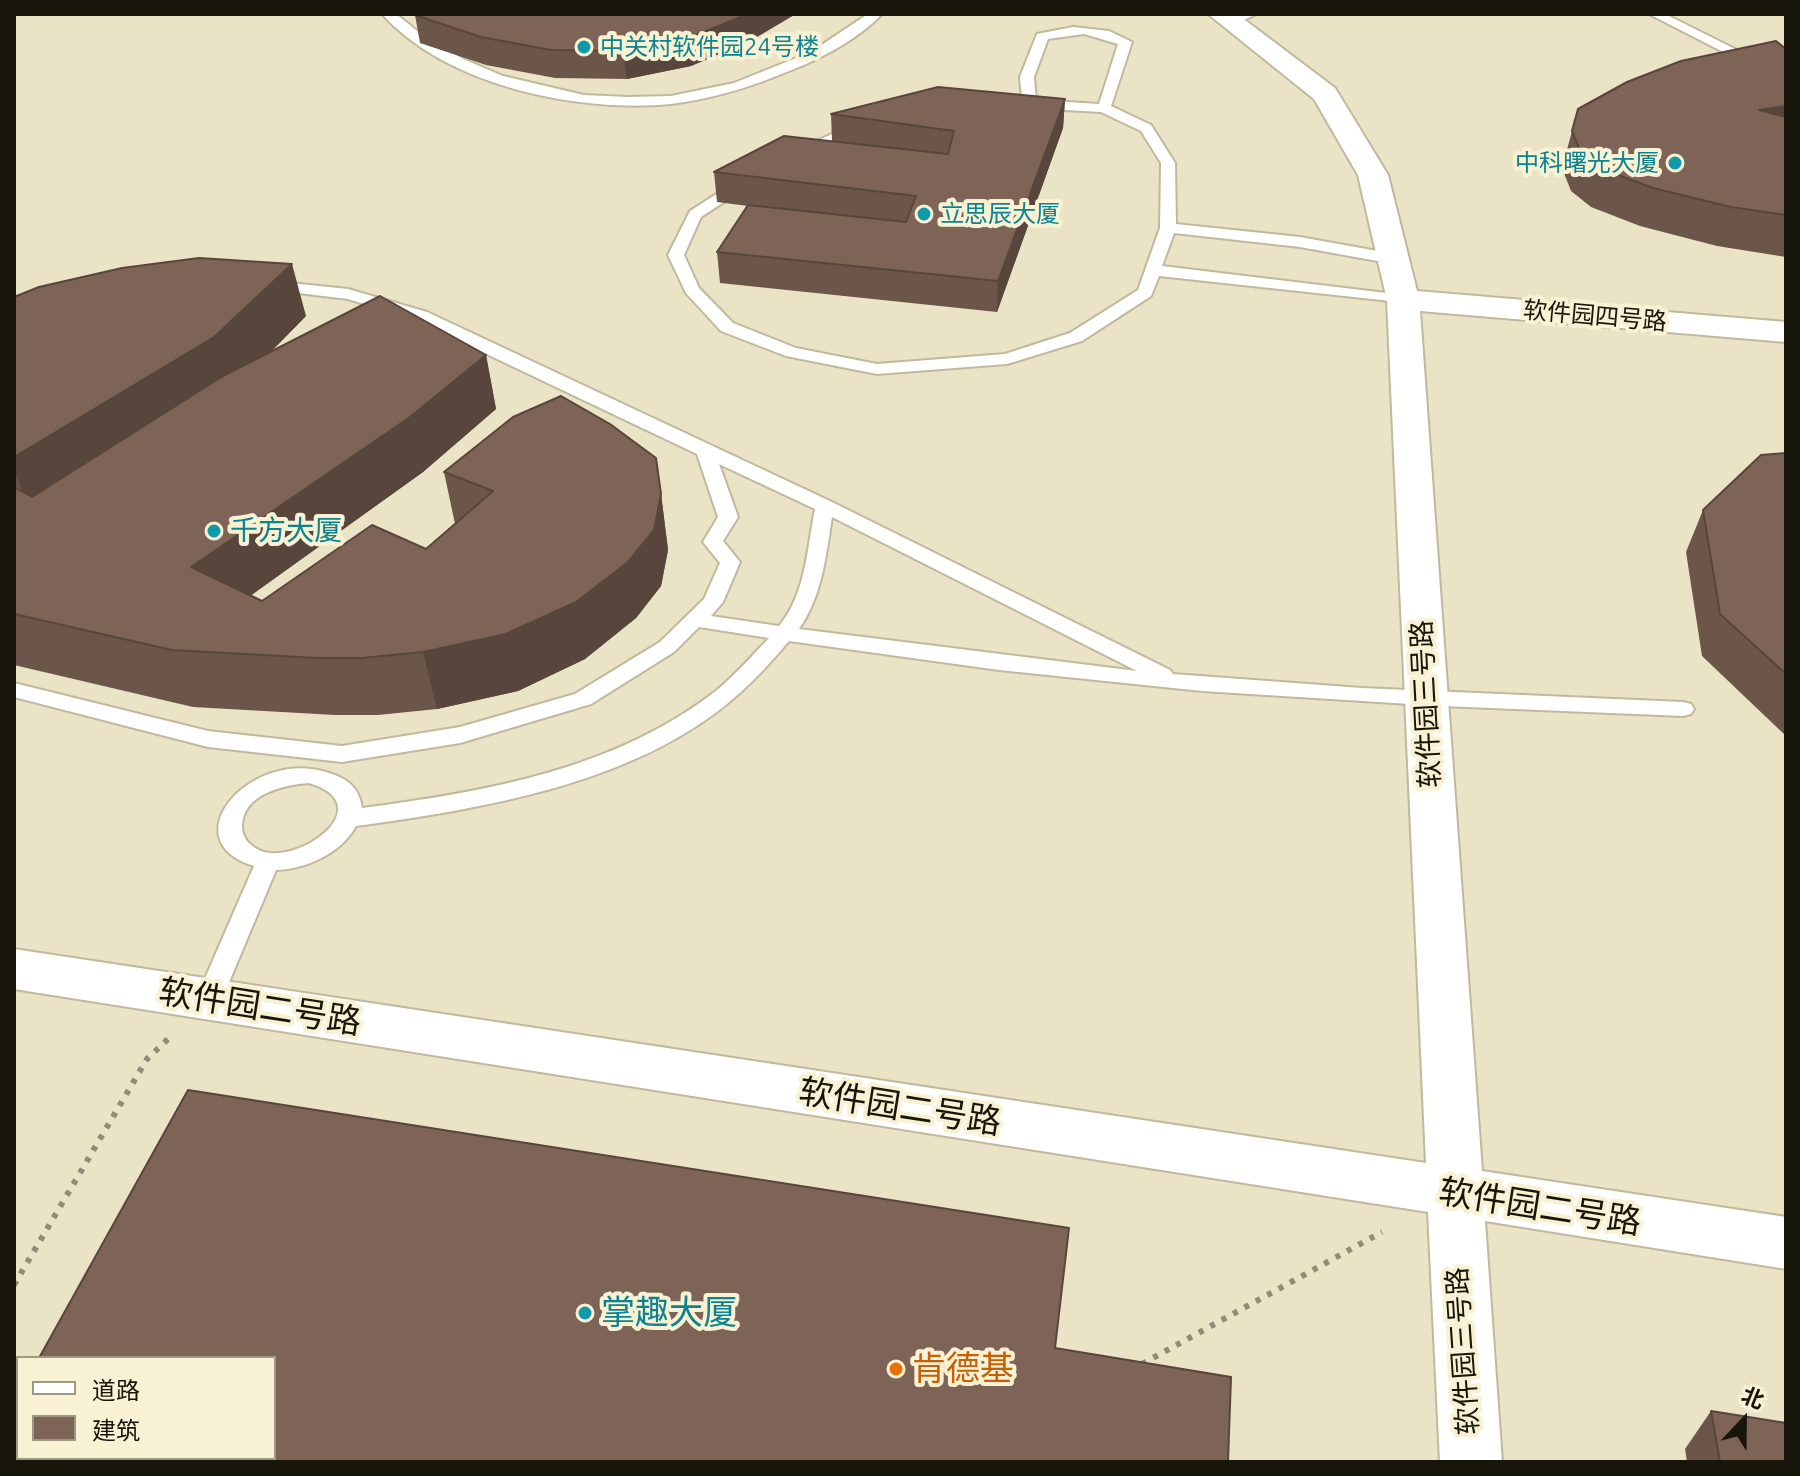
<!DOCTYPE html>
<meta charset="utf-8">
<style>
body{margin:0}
#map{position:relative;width:1800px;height:1476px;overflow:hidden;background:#ebe3c6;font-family:Ubuntu,"Noto Sans SC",sans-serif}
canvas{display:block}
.frame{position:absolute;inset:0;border:16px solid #18160b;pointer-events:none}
.legend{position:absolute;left:16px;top:1356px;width:260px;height:104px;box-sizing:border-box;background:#f8f1d3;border:2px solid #9e9983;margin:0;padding:10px 14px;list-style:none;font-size:24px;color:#18160b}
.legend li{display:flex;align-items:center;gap:16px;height:40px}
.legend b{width:40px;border:2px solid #9e9983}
.north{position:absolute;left:1704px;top:1380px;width:80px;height:80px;-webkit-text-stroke:6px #f8f1d3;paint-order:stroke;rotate:22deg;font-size:22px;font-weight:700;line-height:32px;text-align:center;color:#18160b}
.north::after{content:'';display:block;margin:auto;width:28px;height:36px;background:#18160b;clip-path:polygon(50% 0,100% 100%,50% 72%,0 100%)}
</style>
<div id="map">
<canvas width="1800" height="1476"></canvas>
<div class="frame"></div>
<ul class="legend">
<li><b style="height:10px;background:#fff"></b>道路</li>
<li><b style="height:22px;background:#7e6456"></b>建筑</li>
</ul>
<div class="north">北</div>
</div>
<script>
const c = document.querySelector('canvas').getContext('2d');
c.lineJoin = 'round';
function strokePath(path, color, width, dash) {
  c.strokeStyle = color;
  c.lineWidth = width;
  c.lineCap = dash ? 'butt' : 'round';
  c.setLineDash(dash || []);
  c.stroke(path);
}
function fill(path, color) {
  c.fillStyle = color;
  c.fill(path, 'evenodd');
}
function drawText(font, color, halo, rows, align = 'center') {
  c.font = font + ' Ubuntu,"Noto Sans SC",sans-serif';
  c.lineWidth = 8;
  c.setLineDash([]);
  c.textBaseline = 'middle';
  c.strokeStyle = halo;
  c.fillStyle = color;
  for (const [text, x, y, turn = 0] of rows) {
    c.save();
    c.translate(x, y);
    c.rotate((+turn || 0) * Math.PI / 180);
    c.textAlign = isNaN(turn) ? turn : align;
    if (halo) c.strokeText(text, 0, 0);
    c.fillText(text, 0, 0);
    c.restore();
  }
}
const service = new Path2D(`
 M382,14h14l30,24 37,21 40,17 81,19 44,2 43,-1 63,-13 77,-31 57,-38h14c-25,26 -60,44 -93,57 -38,16 -77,28 -118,33 -93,9 -224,-18 -289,-90z
 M1239,14h18l-25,11 -6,-4z
 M1649,14h16l84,42 -12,3z
 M1073,27l36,4 23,11 -21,64 40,19 24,38 1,61 124,13 94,17 8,5 -8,5 -94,-17 -126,-14 -12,33 241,29 8,5 -2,3 -250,-27 -8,20 -69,45 -75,23 -130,10 -91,-18 -65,-25 -35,-38 -18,-38 22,-44 64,-41 93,-43 114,-23 61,-4 -2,-23 17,-43zM1084,34l34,10 -19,60 -63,-4 -2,-23 14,-38zM1029,108l72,4 40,19 20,32 -1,65 -22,62 -68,43 -65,21 -128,10 -81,-16 -63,-25 -34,-35 -15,-33 17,-38 63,-41 92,-43 105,-21z
 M271,281l77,8 79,23 405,190 338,168 3,4 189,14 321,14 8,2 3,5 -3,5 -8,2 -241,-10 -240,-15 -203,-21 -210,-29c-17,20 -35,40 -55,57 -99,86 -253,111 -378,128 -15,27 -49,43 -80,44l-54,129 -4,7 -9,3 -9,-3 -4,-7 58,-133c-83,-25 -5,-117 72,-94 20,6 33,14 36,36 123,-16 255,-39 355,-118 18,-15 35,-34 52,-52l-70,-11 -25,25 -83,52 -131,39 -118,19 -134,-15 -194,-50v-14l194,48 134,15 118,-19 115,-33 85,-52 44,-43 16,-36 -17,-21 15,-25 -21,-63 -282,-134 -67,-21 -83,-10 -2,-3zM719,464l96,45c-8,39 -9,85 -36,117l-68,-10 12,-14 17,-40 -17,-21 15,-24zM832,517l305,154 -338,-42c23,-33 27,-73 33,-112zM309,783c74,22 -12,85 -50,67 -10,-5 -17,-12 -17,-24 1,-32 41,-41 67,-43z`);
const tertiary = new Path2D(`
 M1208,14h29l98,74 53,87 29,116 369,31v20l-366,-31 62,860 304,46v52l-301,-48 17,241h-62l-12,-250 -1414,-223v-40l1412,214 -39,-863 -29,-125 -44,-76z`);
strokePath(service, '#c0b99d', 4);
strokePath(tertiary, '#c0b99d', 4);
strokePath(new Path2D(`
 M14,1285l133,-226 21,-20
 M1142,1364l240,-132`), '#928c77', 6, [5, 8]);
fill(service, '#fff');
fill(tertiary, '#fff');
fill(new Path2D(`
 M415,15l337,25 -61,26 -64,13 -72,-1 -69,-13 -66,-22z
 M1786,49v208l-69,-11 -77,-20 -49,-19 -20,-16 -9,-23 16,-59z
 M1065,99l-2,29 -66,184 -277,-29 -3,-31 31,-46 -31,-4 -3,-30 118,-31 -1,-27z
 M14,297l292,19 -35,36 215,3 10,54 -73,63 -173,124 12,5 164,-52 29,-25 -11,-52 217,22 7,56 -7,36 -25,32 -51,41 -67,32 -81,18 -59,6h-43l-142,-8 -179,-42z
 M1786,453v283l-84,-80 -16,-104 17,-42z
 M1711,1411l75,51h-99l-2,-13z`), '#6c564a');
fill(new Path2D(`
 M748,14h48l-44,26 -61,26 -64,13 -4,-28z
 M1065,99l-2,29 -66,184 1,-31z
 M1786,106v34l-27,-30z
 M292,264l14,52 -75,75 -198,124 -19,-44v-14z
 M486,355l10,54 -73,63 -212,152 -20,-57z
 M661,494l7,56 -7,36 -25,32 -51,41 -67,32 -81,18 -14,-57z`), '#58463c');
const building = new Path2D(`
 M418,14h330l-59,24 -66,13 -72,-1 -70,-13 -66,-22z
 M1776,41l10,8v57l-27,4 27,7v98l-55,-8 -78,-19 -51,-19 -21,-16 -9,-22 6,-22 49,-27 54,-21z
 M938,87l127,12 -67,182 -281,-29 31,-47 158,17 10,-26 -202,-24 70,-36 164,18 6,-23 -123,-17z
 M199,258l93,6 -78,73 -200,120v-160l25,-10 83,-19z
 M380,296l106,59 -76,62 -219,150 71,34 110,-76 54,24 67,-58 -49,-19 69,-55 48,-21 49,28 46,34 5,36 -7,36 -26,32 -52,40 -70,32 -83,18 -61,6h-45l-145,-8 -158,-36v-127l18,10 191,-121z
 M1786,453v221l-66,-60 -17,-104 58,-55z
 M188,1090l881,138 -14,120 176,29 -3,85h-1214v-58l4,-8v62h256v-100h-235z
 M1711,1411l75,12v39h-66z`);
fill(building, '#7e6456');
strokePath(building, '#58463c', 2);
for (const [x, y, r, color] of [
 [584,47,8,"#0f9aa8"],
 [1675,163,8,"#0f9aa8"],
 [924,214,8,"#0f9aa8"],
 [214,531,8,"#0f9aa8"],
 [585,1313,8,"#0f9aa8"],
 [896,1369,8,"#e8710a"]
]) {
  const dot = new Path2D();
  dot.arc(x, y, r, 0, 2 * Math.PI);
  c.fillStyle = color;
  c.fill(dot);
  strokePath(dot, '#f8f1d3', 3);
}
drawText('24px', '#0d838f', '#f8f1d3', [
 ["中关村软件园24号楼",600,47],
 ["中科曙光大厦",1659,163,"right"],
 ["立思辰大厦",940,214]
], 'left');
drawText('24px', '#18160b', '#f8f1d3', [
 ["软件园四号路",1595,316,5]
]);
drawText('28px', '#0d838f', '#f8f1d3', [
 ["千方大厦",230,531]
], 'left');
drawText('28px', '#18160b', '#f8f1d3', [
 ["软件园三号路",1426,704,-93],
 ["软件园三号路",1463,1351,-94]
]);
drawText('34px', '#18160b', '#f8f1d3', [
 ["软件园二号路",260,1007,9],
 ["软件园二号路",900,1107,9],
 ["软件园二号路",1540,1207,9]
]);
drawText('34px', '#0d838f', '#f8f1d3', [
 ["掌趣大厦",601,1313]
], 'left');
drawText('34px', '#c56008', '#f8f1d3', [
 ["肯德基",912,1369]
], 'left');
</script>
